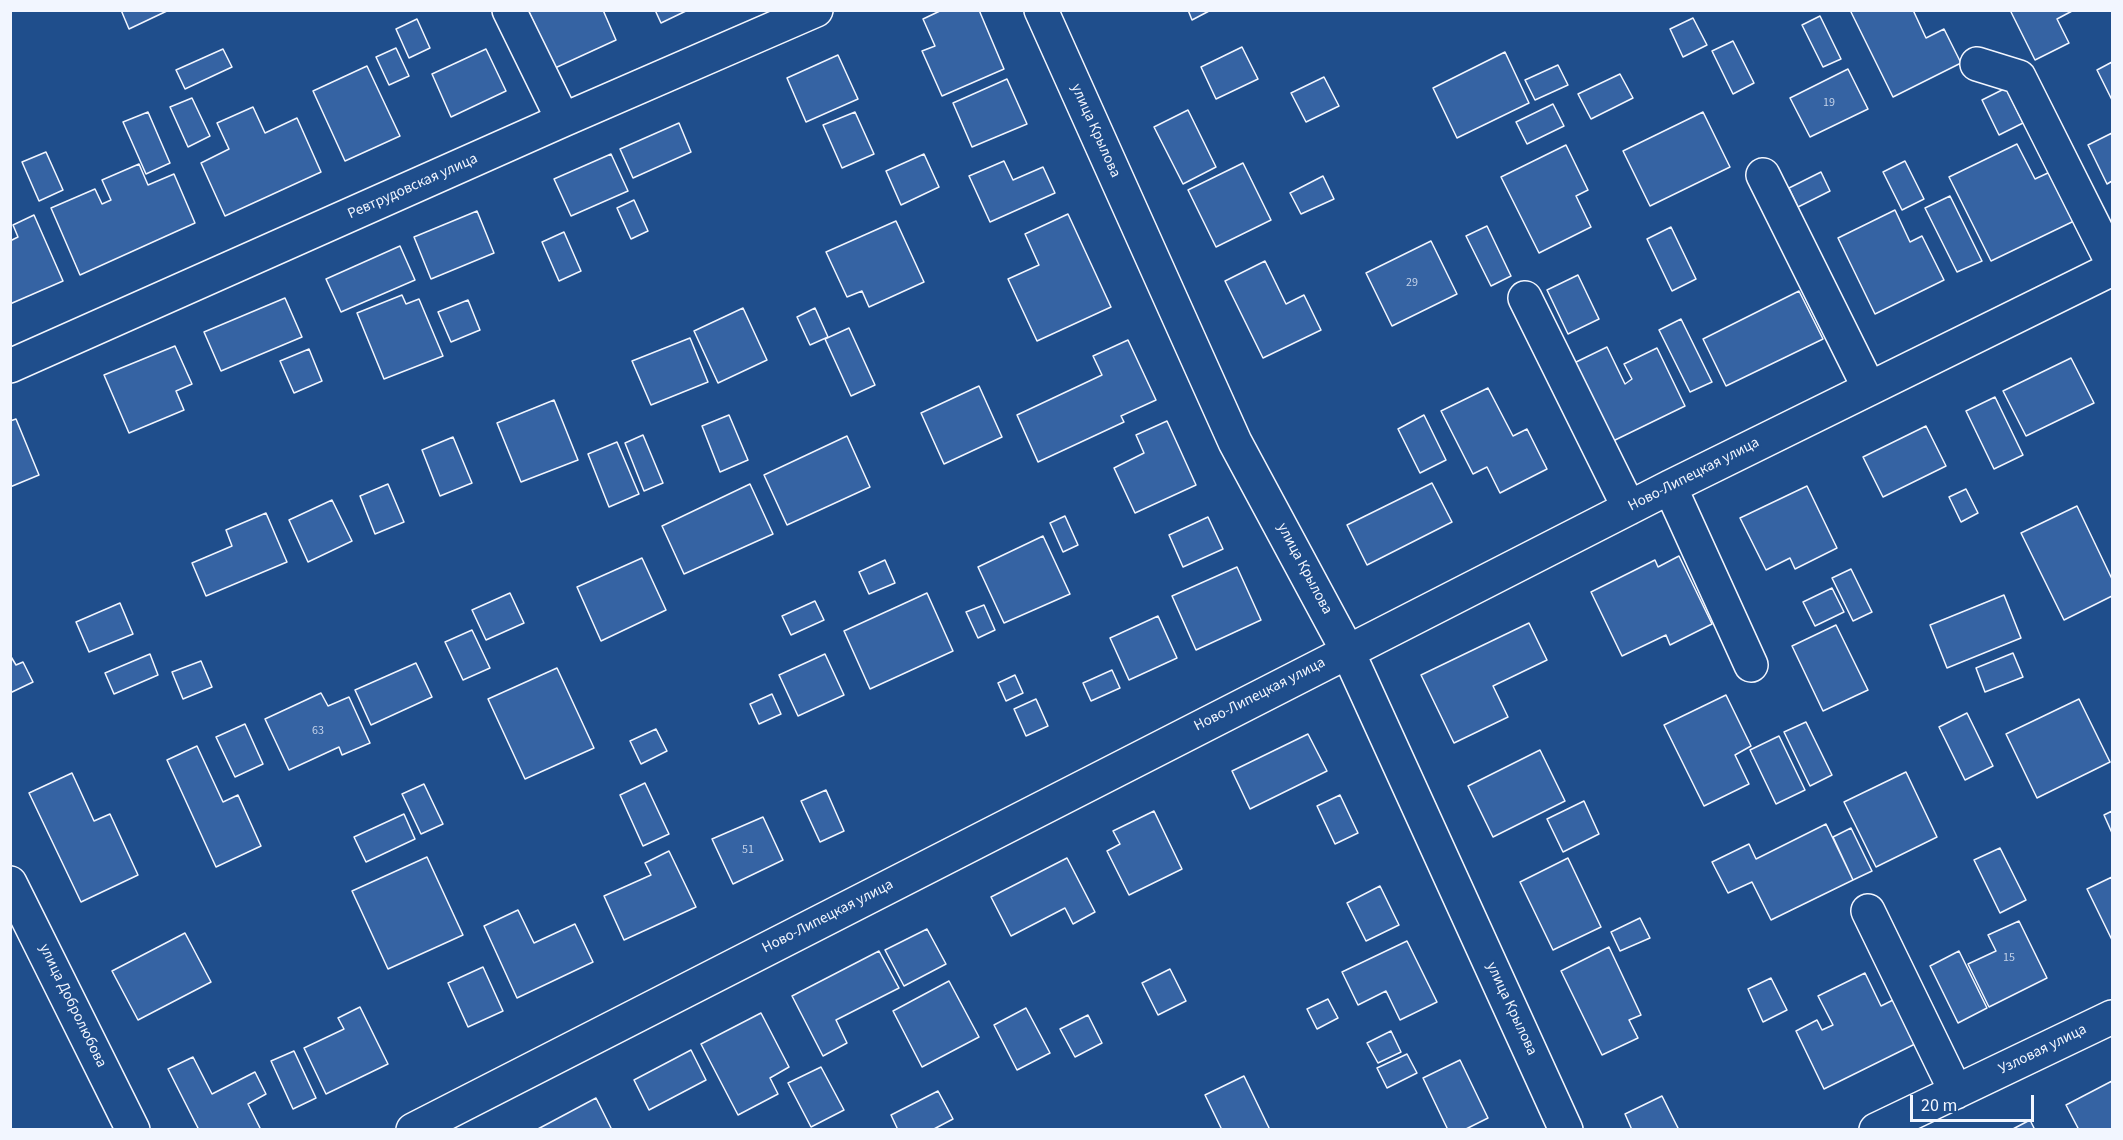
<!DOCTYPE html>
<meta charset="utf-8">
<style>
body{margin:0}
#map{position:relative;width:2123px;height:1140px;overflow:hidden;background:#1f4e8c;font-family:"Source Sans 3",sans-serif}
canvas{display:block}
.frame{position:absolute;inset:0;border:12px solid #f2f6ff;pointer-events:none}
.scale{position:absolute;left:1910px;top:1095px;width:124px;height:27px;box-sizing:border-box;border:3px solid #f2f6ff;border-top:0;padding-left:8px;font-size:18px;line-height:21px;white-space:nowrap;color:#f2f6ff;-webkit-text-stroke:4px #1f4e8c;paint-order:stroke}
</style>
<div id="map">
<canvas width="2123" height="1140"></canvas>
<div class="frame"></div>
<div class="scale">20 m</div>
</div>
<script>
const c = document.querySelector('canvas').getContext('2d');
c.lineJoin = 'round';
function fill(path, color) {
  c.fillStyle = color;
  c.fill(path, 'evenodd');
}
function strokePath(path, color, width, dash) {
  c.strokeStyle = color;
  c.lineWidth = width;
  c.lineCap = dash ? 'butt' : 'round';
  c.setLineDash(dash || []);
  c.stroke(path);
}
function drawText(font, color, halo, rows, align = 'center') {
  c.font = font + ' "Source Sans 3",sans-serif';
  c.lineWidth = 4.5;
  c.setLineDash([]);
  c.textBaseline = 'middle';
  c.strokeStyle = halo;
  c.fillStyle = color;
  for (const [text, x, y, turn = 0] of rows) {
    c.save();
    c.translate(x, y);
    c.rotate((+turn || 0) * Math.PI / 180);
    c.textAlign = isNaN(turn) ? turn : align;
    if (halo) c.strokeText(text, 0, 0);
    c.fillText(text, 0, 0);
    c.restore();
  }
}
const building = new Path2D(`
 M121,10h48l-40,19z
 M528,10h75l13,30 -61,28z
 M655,10h33l-27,13z
 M942,10h37l25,59 -62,27 -20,-45 13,-5 -12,-27z
 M1188,10h23l-19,10z
 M1850,10h63l13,28 18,-9 17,34 -68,34z
 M2010,10h64l-17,9 12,24 -34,17z
 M1820,16l21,43 -18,8 -21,-42z
 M1693,18l14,27 -24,12 -13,-28z
 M417,19l13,29 -21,10 -13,-29z
 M1733,41l21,42 -21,11 -21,-43z
 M1242,47l16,32 -42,20 -15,-32z
 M396,48l13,28 -20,9 -13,-28z
 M223,49l9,18 -47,22 -9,-19z
 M486,49l20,42 -55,26 -19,-43z
 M1505,52l24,51 -72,35 -24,-50z
 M838,55l20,44 -52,23 -19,-44z
 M2112,62v38l-15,-30z
 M1558,65l10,20 -33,15 -10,-20z
 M367,66l33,70 -55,25 -32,-70z
 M1848,69l20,40 -58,28 -20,-39z
 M1620,74l13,24 -42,21 -13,-25z
 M1324,77l15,29 -33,16 -15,-29z
 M1007,79l20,45 -55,23 -19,-44z
 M2006,88l17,35 -24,12 -17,-35z
 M192,98l18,38 -22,11 -18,-40z
 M1553,104l11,22 -37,18 -11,-22z
 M253,107l12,26 32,-15 24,54 -96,44 -24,-53 28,-14 -12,-26z
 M1188,110l28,57 -33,17 -29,-57z
 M148,112l22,51 -24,11 -23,-52z
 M855,112l19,42 -32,14 -19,-43z
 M1703,112l27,55 -80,39 -27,-55z
 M679,123l12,29 -58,26 -13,-29z
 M2112,133v48l-5,3 -19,-39z
 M2017,144l18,35 15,-7 24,49 -83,40 -42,-84z
 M1566,145l22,45 -12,6 15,31 -52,26 -38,-76z
 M46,152l17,38 -24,11 -17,-39z
 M611,154l17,37 -57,25 -17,-37z
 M924,154l15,33 -38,18 -15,-34z
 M1004,161l9,19 30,-13 12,26 -65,29 -21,-46z
 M1905,161l19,38 -22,11 -19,-38z
 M1243,163l28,57 -55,27 -28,-57z
 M139,164l9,21 26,-11 21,49 -115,52 -29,-67 44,-19 7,15 9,-4 -9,-20z
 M1821,172l9,19 -32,16 -9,-19z
 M1323,176l11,23 -33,15 -11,-21z
 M1950,196l32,65 -25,11 -32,-64z
 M634,200l14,31 -17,8 -14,-31z
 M1895,210l15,32 12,-6 22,44 -69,34 -37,-76z
 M477,211l17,42 -63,26 -17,-42z
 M1068,214l43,93 -74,34 -29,-62 31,-14 -14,-31z
 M34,215l29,66 -53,23v-63l8,-4 -5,-12z
 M896,221l28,61 -55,25 -7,-16 -15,6 -21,-45z
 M1487,226l24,50 -20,10 -25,-50z
 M1671,227l25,52 -24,12 -25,-52z
 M564,232l17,39 -22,10 -17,-39z
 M1431,241l26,53 -65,32 -26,-53z
 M400,246l15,34 -74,32 -15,-33z
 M1265,261l21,43 18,-9 17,35 -58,28 -38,-77z
 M1578,275l21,44 -31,15 -21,-44z
 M1799,291l24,48 -97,47 -23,-47z
 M402,295l4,9 13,-5 24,57 -59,23 -27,-66z
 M285,298l17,39 -81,34 -17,-39z
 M468,300l12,30 -29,12 -13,-30z
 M743,308l24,52 -49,23 -24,-52z
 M815,308l13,29 -18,8 -13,-28z
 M1681,319l31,63 -22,10 -31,-62z
 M849,328l26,57 -24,11 -26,-57z
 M690,338l18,44 -57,23 -19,-44z
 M1128,340l28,60 -35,16 3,6 -86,40 -21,-47 85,-40 -9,-19z
 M175,346l17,38 -16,7 8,19 -55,23 -25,-58z
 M1607,347l18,37 7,-5 -8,-15 33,-16 28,58 -74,36 -39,-78z
 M309,349l13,32 -28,12 -14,-32z
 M2071,358l23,45 -68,33 -23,-45z
 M979,386l23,51 -58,27 -23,-51z
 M1488,388l25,48 14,-7 20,40 -47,24 -13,-26 -14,7 -32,-63z
 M1995,397l28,58 -29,14 -28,-58z
 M554,400l24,60 -57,22 -24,-59z
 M729,415l19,45 -28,12 -18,-46z
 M1424,415l22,45 -26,13 -22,-44z
 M16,419l23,56 -29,12v-66z
 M1167,421l29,64 -61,28 -21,-45 30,-15 -8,-18z
 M1926,426l20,40 -63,31 -20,-40z
 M643,435l20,48 -19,8 -19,-48z
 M847,436l23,51 -83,38 -23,-50z
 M453,437l19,46 -32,13 -18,-46z
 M617,442l22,52 -30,13 -21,-53z
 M1432,483l20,39 -85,43 -20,-40z
 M388,484l16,38 -29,12 -15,-38z
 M750,484l23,50 -89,40 -22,-48z
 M1807,486l30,62 -42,21 -5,-11 -24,12 -26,-52z
 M1966,489l12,24 -17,9 -12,-25z
 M332,500l20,41 -44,21 -19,-42z
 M2077,506l35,73v17l-48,24 -43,-87z
 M266,513l21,49 -81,34 -14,-33 40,-17 -6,-16z
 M1065,516l13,29 -15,7 -13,-29z
 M1208,517l15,32 -40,18 -14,-32z
 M1043,536l27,58 -66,29 -26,-56z
 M1679,556l33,68 -42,21 -4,-10 -44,21 -31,-64 64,-32 3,7z
 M642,558l24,52 -65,31 -24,-54z
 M885,560l10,23 -26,11 -10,-22z
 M1237,567l24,53 -65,30 -24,-54z
 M1851,569l21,43 -19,9 -21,-43z
 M1832,588l12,24 -29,14 -12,-24z
 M510,593l14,30 -38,17 -14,-30z
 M927,593l26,58 -83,38 -26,-58z
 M2004,595l17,43 -74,30 -17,-43z
 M815,601l9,19 -33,15 -9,-19z
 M120,603l13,31 -44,18 -13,-30z
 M984,605l11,25 -17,8 -12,-26z
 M1158,616l19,42 -48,22 -19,-42z
 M1529,623l18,37 -54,26 15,31 -54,26 -33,-68z
 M1836,625l32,65 -45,21 -31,-65z
 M472,630l18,38 -27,12 -18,-38z
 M2013,653l10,24 -38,15 -9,-24z
 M150,654l8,21 -44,19 -9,-21z
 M825,654l19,41 -46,21 -19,-41z
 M10,655l6,10 7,-3 10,20 -23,11z
 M201,661l11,26 -29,12 -11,-27z
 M416,663l16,34 -61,28 -16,-35z
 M557,668l37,80 -69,31 -37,-80z
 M1112,670l8,18 -29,13 -8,-18z
 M1015,675l8,18 -17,8 -8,-18z
 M321,693l7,13 21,-9 21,46 -28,12 -3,-8 -50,23 -24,-51z
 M772,694l9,20 -22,10 -9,-20z
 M1726,695l25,51 -16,9 14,29 -45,22 -40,-81z
 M1036,699l12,27 -22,10 -12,-27z
 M2079,699l31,63 -73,36 -31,-64z
 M1967,713l26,53 -28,14 -26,-53z
 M1806,722l26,53 -22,11 -26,-54z
 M245,724l18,40 -28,13 -19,-40z
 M656,729l11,22 -26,13 -11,-23z
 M1308,734l19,37 -77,38 -18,-38z
 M1779,736l26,54 -29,14 -26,-54z
 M197,746l26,56 15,-7 23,51 -45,21 -49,-107z
 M1540,750l25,51 -72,36 -25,-51z
 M1906,772l31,65 -61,30 -32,-65z
 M72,773l22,48 16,-7 28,61 -57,27 -52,-109z
 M645,783l24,51 -26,12 -23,-51z
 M424,784l19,40 -22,10 -19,-40z
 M826,790l18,41 -24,11 -19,-41z
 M1340,795l18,38 -23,11 -18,-38z
 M1584,801l15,33 -36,18 -16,-33z
 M1154,811l28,58 -53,26 -22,-44 13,-7 -7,-13z
 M2112,811v22l-8,-18z
 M404,814l11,25 -49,23 -12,-25z
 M763,817l20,43 -50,24 -21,-45z
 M1826,824l27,56 -82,40 -19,-38 -24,11 -16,-31 37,-18 7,15z
 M1851,828l21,43 -19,9 -20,-43z
 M2000,848l26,52 -26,13 -26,-53z
 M669,851l27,56 -72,33 -20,-44 47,-21 -6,-12z
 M427,857l36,78 -75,34 -36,-78z
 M1067,858l28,54 -22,12 -8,-16 -54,28 -20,-39z
 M1568,858l33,69 -48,23 -33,-68z
 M2112,877v63l-25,-51z
 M1380,886l19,39 -33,16 -19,-38z
 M518,910l16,33 41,-19 18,38 -76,36 -33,-72z
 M1640,918l10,20 -30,13 -9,-19z
 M2019,921l28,57 -58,29 -21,-43 28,-13 -8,-16z
 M927,929l19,35 -42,22 -19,-36z
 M185,933l26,49 -73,38 -26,-49z
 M1407,941l30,61 -37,18 -14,-29 -28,14 -16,-33z
 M1609,947l32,68 -12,5 9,18 -36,17 -41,-84z
 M879,951l20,37 -63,32 11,23 -24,13 -31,-60z
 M1959,951l28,57 -29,15 -28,-57z
 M483,967l20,44 -35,16 -20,-44z
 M1170,969l16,32 -28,14 -16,-32z
 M1865,973l16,33 14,-7 22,44 -93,46 -28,-58 21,-11 5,10 11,-5 -15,-29z
 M1771,978l16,32 -24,12 -15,-33z
 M949,981l30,56 -57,30 -29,-56z
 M1328,999l10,19 -21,11 -10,-20z
 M360,1007l28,57 -62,30 -22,-46 40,-19 -6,-11z
 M1026,1008l24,45 -33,17 -23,-45z
 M761,1013l28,54 -19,11 8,16 -40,21 -37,-71z
 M1088,1015l14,28 -27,14 -15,-28z
 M1391,1031l10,21 -23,11 -11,-20z
 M691,1050l15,30 -57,30 -15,-30z
 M294,1051l22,47 -23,11 -22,-48z
 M1407,1054l10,19 -30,15 -10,-20z
 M193,1057l19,37 43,-22 11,22 -18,10 13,26h-62l-31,-61z
 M1460,1060l28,58 -24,12h-16l-25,-52z
 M821,1067l23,43 -33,17 -23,-44z
 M1244,1076l26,54h-48l-17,-35z
 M2112,1081v49h-33l-13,-25z
 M938,1091l15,28 -21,11h-34l-7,-15z
 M1662,1096l17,34h-47l-7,-16z
 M596,1098l16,32h-76z
 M2030,1120l5,10h-24z`);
fill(building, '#3563a3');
strokePath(building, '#f2f6ff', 1.5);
const minor = new Path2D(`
 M509,10l54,110
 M1041,10l194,432 112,208 219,480
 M1977,64l42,13 93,185
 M1763,175l106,213
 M1525,298l104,210
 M10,366l553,-246 253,-110
 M1670,487l81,178
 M10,883l123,247
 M1868,911l88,181
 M413,1130l1257,-643 442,-218
 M1876,1130l236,-113`);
strokePath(minor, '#f2f6ff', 36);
strokePath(minor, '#1f4e8c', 33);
drawText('12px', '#c3d1e8', null, [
 ["19",1829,103],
 ["29",1412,283],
 ["63",318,731],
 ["51",748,850],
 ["15",2009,958]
]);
drawText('15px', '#f2f6ff', '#1f4e8c', [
 ["улица Крылова",1095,131,66],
 ["Ревтрудовская улица",413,187,-24],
 ["Ново-Липецкая улица",1694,475,-27],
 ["улица Крылова",1304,569,62],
 ["Ново-Липецкая улица",1260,695,-27],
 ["Ново-Липецкая улица",828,917,-27],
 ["улица Добролюбова",72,1006,64],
 ["улица Крылова",1511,1009,65],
 ["Узловая улица",2043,1050,-26]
]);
</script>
